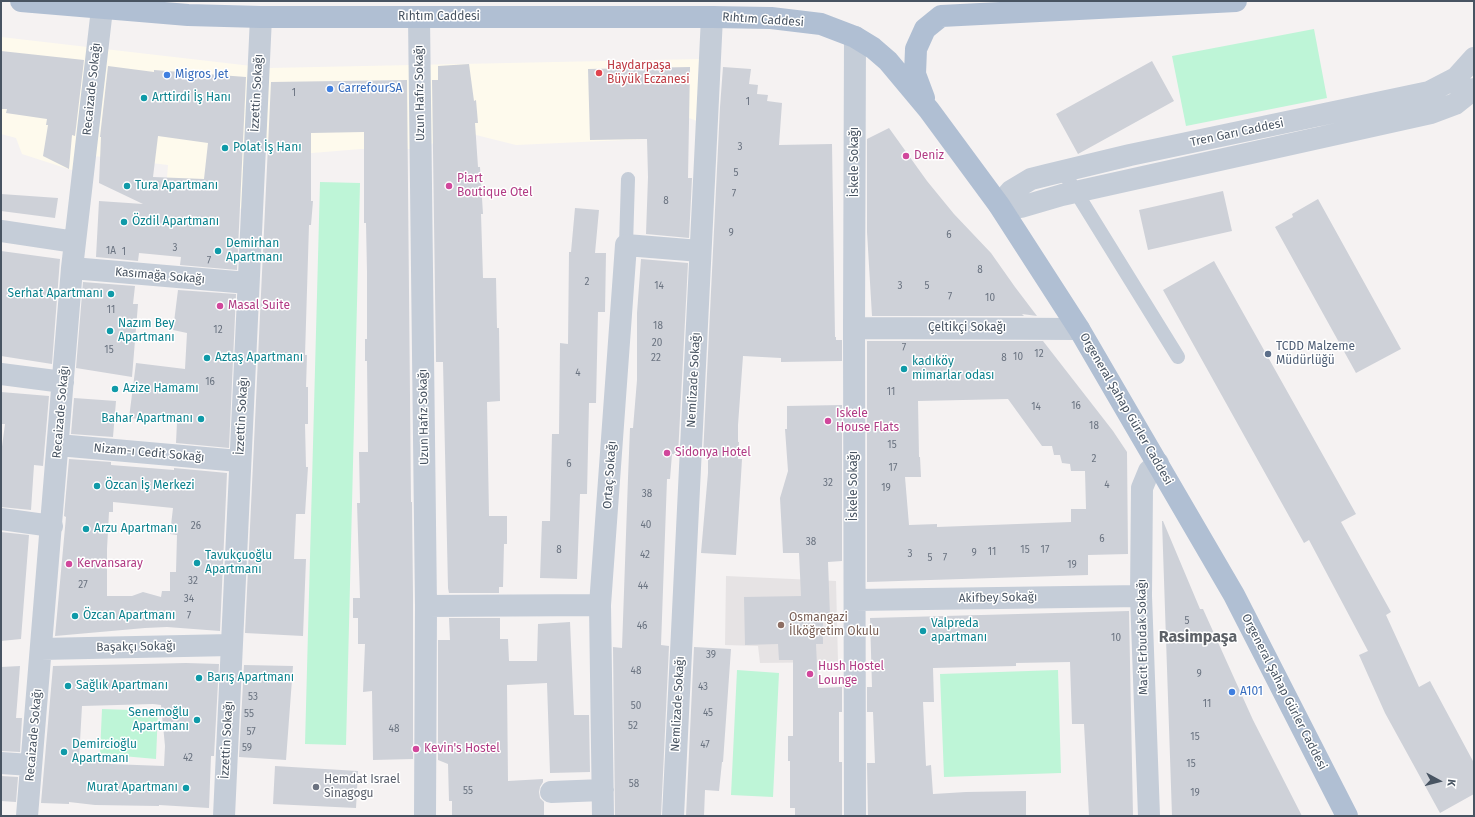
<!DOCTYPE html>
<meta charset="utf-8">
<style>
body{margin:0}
#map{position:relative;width:1475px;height:817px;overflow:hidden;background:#f5f2f2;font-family:"Fira Sans",sans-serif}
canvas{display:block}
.frame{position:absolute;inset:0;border:2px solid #485462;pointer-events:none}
.north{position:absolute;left:1419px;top:761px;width:40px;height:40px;-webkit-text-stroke:3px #fff;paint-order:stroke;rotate:97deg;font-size:11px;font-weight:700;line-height:16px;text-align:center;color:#485462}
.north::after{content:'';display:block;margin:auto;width:14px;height:18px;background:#485462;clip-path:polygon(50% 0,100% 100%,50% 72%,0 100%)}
</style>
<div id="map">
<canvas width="1475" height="817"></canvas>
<div class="frame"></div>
<div class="north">K</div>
</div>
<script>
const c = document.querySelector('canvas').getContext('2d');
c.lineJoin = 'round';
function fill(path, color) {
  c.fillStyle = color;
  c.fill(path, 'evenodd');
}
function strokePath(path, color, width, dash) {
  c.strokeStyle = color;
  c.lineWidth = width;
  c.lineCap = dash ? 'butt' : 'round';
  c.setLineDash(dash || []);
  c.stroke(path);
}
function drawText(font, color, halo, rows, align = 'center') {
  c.font = font + ' "Fira Sans",sans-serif';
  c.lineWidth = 3;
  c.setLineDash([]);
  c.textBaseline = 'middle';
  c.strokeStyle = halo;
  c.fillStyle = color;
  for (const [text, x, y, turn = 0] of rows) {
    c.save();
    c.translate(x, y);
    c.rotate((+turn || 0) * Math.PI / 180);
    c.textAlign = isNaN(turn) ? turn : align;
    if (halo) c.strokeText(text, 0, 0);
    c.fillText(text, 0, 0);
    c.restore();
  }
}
fill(new Path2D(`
 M1,37l268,31 430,-9 -2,62 -8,-3 -42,21 -131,6 -44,-11 -63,15h-48l-49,4h-48l-2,57 -97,-7 3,-38 -74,-9 -7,19 -65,-21 -6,-16 -15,-4z`), '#fefaed');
fill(new Path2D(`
 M726,576l110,5 2,81 -78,1 -2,-17 -33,-1z`), '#e6e3e4');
fill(new Path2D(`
 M1314,29l13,69 -141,28 -14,-70z
 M320,182l40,1 -14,562 -41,-1z
 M737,670l42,3 -6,124 -42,-2z
 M1058,670l3,103 -117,4 -4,-103z
 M102,709l56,2 -2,48 -56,-5z`), '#bef5d7');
fill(new Path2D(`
 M1,51l83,9 -9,76 -3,-1 -3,34 -26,-13 5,-31h-2l1,-6 -41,-6 1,-4h-6z
 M1152,61l22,40 -96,53 -22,-40z
 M469,64l5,37 2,-1 2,23h-3l3,44h2l3,47h-2l2,64h13l1,50h2l1,73 -13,1 2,114h18v28h-3l-1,43h-4v6h-50l-1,-5 -5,-226h-7l-4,-282h6v-14z
 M108,66l46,6v-2l92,7 -9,193 -57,-5 1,-8 -42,-4 -1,8 -42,-4 3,-56 44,3 -44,-21 2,-46h-1zM158,136l50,7 -4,36 -51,-2z
 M690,67l-2,111h4l-3,60 -43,-4 2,-57 -1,-38 -57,1 -2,-71z
 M723,67l28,2 -2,15 9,1 -1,9 11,1 -1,6 15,2 -3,42 53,-1 3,193h1v3h6v21l-61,1v-4l-38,-2 -5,69v17h1l-1,17h4l-1,17 -5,79 -35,-2 7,-80v-17h-5l17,-349z
 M407,80l4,422h1l1,94v163l-40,1 -1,-69 -9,1 2,-48h-7v-26h-5v-20h7l-3,-95h3l-1,-51h9l-1,-91h-2v-22h2v-67l-1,-49h-2v-91l-53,1v68h2l-2,24h-2l-4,130h2l-1,32h2v37h-3l1,43h2l-3,47h-9l-2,45h12l-3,77 -58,-3 26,-551z
 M889,128l38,53 27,33 37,39 24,34 22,29 -15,-2 2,2h-152l-5,-84v-93z
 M1223,191l9,40 -84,19 -9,-40z
 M1,194l57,4 -3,20 -54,-7z
 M1318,199l83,150 -45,24 -81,-146 18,-10 -1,-3z
 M575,208l24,2 -4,43h11l-1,59h-7l-2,91h-7l-2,91h-7l-3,85 -37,-1 2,-57h8l2,-87h7l1,-91 8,1 1,-92h2z
 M1,251l59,8 -8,105 -51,-8z
 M641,259l47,4 -10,192 -6,-1 -2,25h-3l-6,166 8,1 -8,170h-46l-2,-169 9,1 6,-170 2,-50h3l4,-48v-67z
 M1214,261l142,253 -15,8 50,90 -5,3 33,72 11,-6 44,82v31l-34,19 -55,-100 -26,-58 9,-4 -59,-111 -5,3 -141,-253z
 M83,282l52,4 -2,18h5l-6,73 -56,-9z
 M178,290l58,4 -7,154 -53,-5 1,-21 -48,-4 7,-55 49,6 2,-36 -14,-3z
 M867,341h176l70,90 14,21 1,102 -40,1v20l-221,7zM1008,399l34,47h10l2,9h6l2,8 8,1 1,7h14l1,38h-15v13l-134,5v-3l-28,1 -4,-48h16l-1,-20h-1l-1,-56z
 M1,392l48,4 -6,70 -9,-1 -3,45 -30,-3v-53l4,-30h-4z
 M74,398l42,3 -3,36 -42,-3z
 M842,405v156l-14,1 2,54h-7v28h-7l2,44 24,-1v25h-3v50h3v54h-47v-8h-5v-47h-2v-25h5v-76h-14l-1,-16 -33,1 -1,-48 57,-1 -2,-43h-16l-3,-55 8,-27 -3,-42h2v-23z
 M69,459l42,3v3l63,5v-2l53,5 -7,158 -53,-4 -22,1 -90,8 11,-119 -2,-1zM113,502l60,6 -3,26 7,1 -1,37h-6v19h-8l-1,6 -18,-5 -11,4h-25v-47l2,-37h4z
 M1162,521h1l37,88h3l50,111 49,96h-130z
 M1,532l28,3 -8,104 -20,2z
 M1129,611l4,205h-44l-5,-92h-12l-2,-62 -54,1v3l-83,2 1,34h-11l3,64 5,-1 2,29 33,-2 60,-1v25h-158l-1,-53h8l-2,-51h-6v-25h5l-2,-69z
 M449,618h51v21h8l1,22h28l1,-37 32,-2 4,93h15l1,57 -40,1 -3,-90 -40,2 1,96 35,-2v3l-3,5 -1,5 1,6 4,4v14h-92v-15h-3l-1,-37 -10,-4v-120h12z
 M694,647l37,2 -8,113h-1l-3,29 -14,-1 -1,26h-18z
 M186,663l33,1 -5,92h-3l-2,52 -50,-3v1l-64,-1 -26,-3v2l-28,-1 12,-137zM153,704l8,1 4,41 -1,20 -54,-2v-4l-31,-1 3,-53z
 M244,665l49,1 -7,94 -47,-3z
 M20,666l-4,52h6l-2,34 -19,-1v-84z
 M275,766l83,5 -2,37 -83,-4z
 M1,776l17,1 -2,25 -15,-1z`), '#ced1d8');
strokePath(new Path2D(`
 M1063,171l115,186
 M626,245l2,-66`), '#c5cdd8', 14);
strokePath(new Path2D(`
 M419,17l7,589 -1,210
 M999,205l12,-14 20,-12 16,-4 83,-20 299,-63 27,-14 18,-20
 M999,205l22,2 41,-12 369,-82 24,-9 19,-15
 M1,231l74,11
 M72,268l176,15
 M854,328l225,1
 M1,374l62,8
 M58,445l181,16
 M1,519l51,7
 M855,600l286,-4
 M600,605l3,211
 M426,606l174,-1 26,-360 74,6
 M41,649l190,-4
 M1,763l30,2
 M551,792l52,-2
 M27,816l45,-548 30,-259
 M224,816l37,-799
 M673,816l39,-799
 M855,816l-1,-488 1,-291
 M1149,816l-8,-220 1,-108 7,-17 9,-8`), '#c5cdd8', 22);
strokePath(new Path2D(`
 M21,1l167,14 73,2h451l59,1 50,6 34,13 18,11 15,13 41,49 70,95 80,124 155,266 113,221
 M924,98l-9,-24 1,-25 9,-20 16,-13 295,-15`), '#b0bfd3', 22);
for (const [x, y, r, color] of [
 [599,73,4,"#e0444e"],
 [167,75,4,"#3f7fe0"],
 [330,89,4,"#3f7fe0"],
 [144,98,4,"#0f9aa8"],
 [225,148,4,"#0f9aa8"],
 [906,156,4,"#d1479c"],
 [127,186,4,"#0f9aa8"],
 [449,186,4,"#d1479c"],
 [124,222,4,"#0f9aa8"],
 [218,251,4,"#0f9aa8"],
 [111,294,4,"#0f9aa8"],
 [220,306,4,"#d1479c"],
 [110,331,4,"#0f9aa8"],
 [1268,354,4,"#5c6f8a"],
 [207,358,4,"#0f9aa8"],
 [904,369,4,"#0f9aa8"],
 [115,389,4,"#0f9aa8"],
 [201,419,4,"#0f9aa8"],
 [828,421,4,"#d1479c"],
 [667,453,4,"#d1479c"],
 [97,486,4,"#0f9aa8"],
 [86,529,4,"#0f9aa8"],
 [197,563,4,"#0f9aa8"],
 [69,564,4,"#d1479c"],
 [75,616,4,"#0f9aa8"],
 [781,625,4,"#8d6e63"],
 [923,631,4,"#0f9aa8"],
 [810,674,4,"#d1479c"],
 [199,678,4,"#0f9aa8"],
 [68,686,4,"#0f9aa8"],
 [1232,692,4,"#3f7fe0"],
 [197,720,4,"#0f9aa8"],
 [416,749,4,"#d1479c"],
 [64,752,4,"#0f9aa8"],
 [316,787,4,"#6b7280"],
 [186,788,4,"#0f9aa8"]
]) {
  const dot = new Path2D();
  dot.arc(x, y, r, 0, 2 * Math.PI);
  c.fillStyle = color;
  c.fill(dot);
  strokePath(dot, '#fff', 1.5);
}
drawText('10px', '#6a7380', null, [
 ["1",294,93],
 ["1",748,102],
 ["3",740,147],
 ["5",736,173],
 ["7",734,194],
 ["8",666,201],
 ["9",731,233],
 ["6",949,235],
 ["3",175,248],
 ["1A",111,251],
 ["1",124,252],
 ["7",209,261],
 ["8",980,270],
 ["2",587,282],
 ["14",659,286],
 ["3",900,286],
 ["5",927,286],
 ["7",950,297],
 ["10",990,298],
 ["11",111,310],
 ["18",658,326],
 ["12",218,330],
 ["20",657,343],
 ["7",904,348],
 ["15",109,350],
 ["12",1039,354],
 ["10",1018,357],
 ["22",656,358],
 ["8",1004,358],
 ["4",578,373],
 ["16",210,382],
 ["11",891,392],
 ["16",1076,406],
 ["14",1036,407],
 ["18",1094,426],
 ["15",892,445],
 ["2",1094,459],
 ["6",569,464],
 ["17",893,468],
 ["32",828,483],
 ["4",1107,485],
 ["19",886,488],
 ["38",647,494],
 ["40",646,525],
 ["26",196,526],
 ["6",1102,539],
 ["38",811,542],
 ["8",559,550],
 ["15",1025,550],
 ["17",1045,550],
 ["11",992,552],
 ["9",974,553],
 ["3",910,554],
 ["42",645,555],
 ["5",930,558],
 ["7",945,558],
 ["19",1072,565],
 ["32",193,581],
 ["27",83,585],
 ["44",643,586],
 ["34",189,599],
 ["7",189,616],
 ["5",1187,621],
 ["46",642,626],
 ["10",1116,638],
 ["39",711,655],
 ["48",636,671],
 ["9",1199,674],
 ["43",703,687],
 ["53",253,697],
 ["11",1207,704],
 ["50",636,706],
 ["45",708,713],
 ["55",249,714],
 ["52",633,726],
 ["48",394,729],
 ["57",251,732],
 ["15",1195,737],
 ["47",705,745],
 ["59",247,748],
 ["42",188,758],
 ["15",1191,764],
 ["58",634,784],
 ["55",468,791],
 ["19",1195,793]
]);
drawText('12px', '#485462', '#fff', [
 ["Rıhtım Caddesi",439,17],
 ["Rıhtım Caddesi",763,20,4],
 ["Recaizade Sokağı",92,89,-84],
 ["İzzettin Sokağı",257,93,-87],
 ["Uzun Hafız Sokağı",420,93,-91],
 ["Tren Garı Caddesi",1237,133,-12],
 ["İskele Sokağı",855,162,-90],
 ["Kasımağa Sokağı",160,276,5],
 ["Çeltikçi Sokağı",967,328],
 ["Nemlizade Sokağı",694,380,-87],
 ["Orgeneral Şahap Gürler Caddesi",1126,409,60],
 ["Recaizade Sokağı",61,412,-85],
 ["İzzettin Sokağı",242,416,-87],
 ["Uzun Hafız Sokağı",424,417,-91],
 ["Nizam-ı Cedit Sokağı",149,453,5],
 ["Ortaç Sokağı",610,475,-86],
 ["İskele Sokağı",854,486,-90],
 ["Akifbey Sokağı",998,598,-1],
 ["Macit Erbudak Sokağı",1143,637,-91],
 ["Başakçı Sokağı",136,647,-1],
 ["Orgeneral Şahap Gürler Caddesi",1284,692,63],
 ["Nemlizade Sokağı",678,704,-87],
 ["Recaizade Sokağı",34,735,-85],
 ["İzzettin Sokağı",227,740,-87]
]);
drawText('12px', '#be3a42', '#fff', [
 ["Haydarpaşa",607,66],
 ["Büyük Eczanesi",607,80]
], 'left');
drawText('12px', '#366cbe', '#fff', [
 ["Migros Jet",175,75],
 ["CarrefourSA",338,89],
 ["A101",1240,692]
], 'left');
drawText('12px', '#0d838f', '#fff', [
 ["Arttirdi İş Hanı",152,98],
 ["Polat İş Hanı",233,148],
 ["Tura Apartmanı",135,186],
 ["Özdil Apartmanı",132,222],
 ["Demirhan",226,244],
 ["Apartmanı",226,258],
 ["Serhat Apartmanı",103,294,"right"],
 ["Nazım Bey",118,324],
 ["Apartmanı",118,338],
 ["Aztaş Apartmanı",215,358],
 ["kadıköy",912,362],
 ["mimarlar odası",912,376],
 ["Azize Hamamı",123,389],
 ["Bahar Apartmanı",193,419,"right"],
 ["Özcan İş Merkezi",105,486],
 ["Arzu Apartmanı",94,529],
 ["Tavukçuoğlu",205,556],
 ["Apartmanı",205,570],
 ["Özcan Apartmanı",83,616],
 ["Valpreda",931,624],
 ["apartmanı",931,638],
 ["Barış Apartmanı",207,678],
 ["Sağlık Apartmanı",76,686],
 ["Senemoğlu",189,713,"right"],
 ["Apartmanı",189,727,"right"],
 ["Demircioğlu",72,745],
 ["Apartmanı",72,759],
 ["Murat Apartmanı",178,788,"right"]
], 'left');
drawText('12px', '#b23c85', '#fff', [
 ["Deniz",914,156],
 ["Piart",457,179],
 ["Boutique Otel",457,193],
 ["Masal Suite",228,306],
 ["Iskele",836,414],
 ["House Flats",836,428],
 ["Sidonya Hotel",675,453],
 ["Kervansaray",77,564],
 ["Hush Hostel",818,667],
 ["Lounge",818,681],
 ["Kevin's Hostel",424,749]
], 'left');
drawText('12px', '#4e5e75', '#fff', [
 ["TCDD Malzeme",1276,347],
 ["Müdürlüğü",1276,361]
], 'left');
drawText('12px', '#785e54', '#fff', [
 ["Osmangazi",789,618],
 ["İlköğretim Okulu",789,632]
], 'left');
drawText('12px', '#5b616d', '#fff', [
 ["Hemdat Israel",324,780],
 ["Sinagogu",324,794]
], 'left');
drawText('bold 16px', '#5e6268', '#fff', [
 ["Rasimpaşa",1198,638]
]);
</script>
